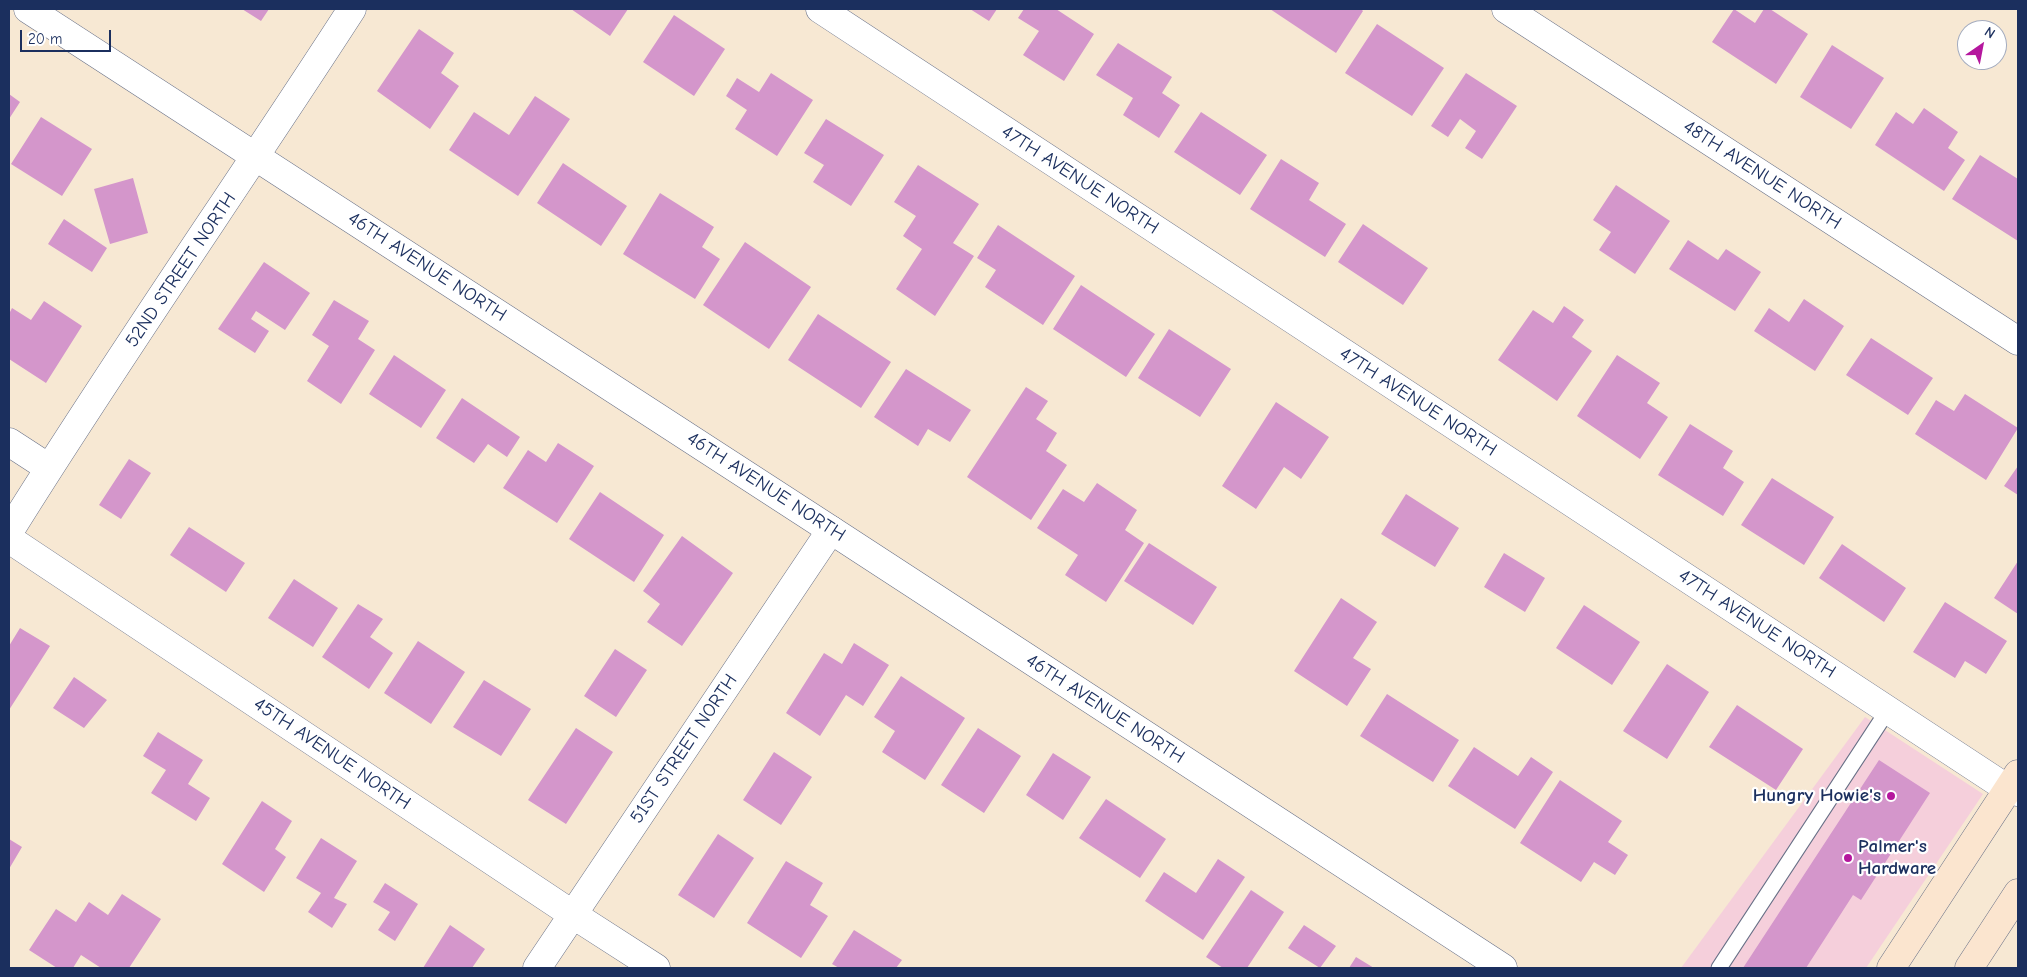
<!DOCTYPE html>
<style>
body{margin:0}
#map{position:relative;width:2027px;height:977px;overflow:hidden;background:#f7e8d3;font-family:"Comic Neue",sans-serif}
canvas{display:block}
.frame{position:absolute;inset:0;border:10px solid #1b2f5e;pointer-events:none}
.north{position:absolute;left:1957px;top:20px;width:50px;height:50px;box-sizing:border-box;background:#fff;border:1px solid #a4acbf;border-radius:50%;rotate:33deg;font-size:14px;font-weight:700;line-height:20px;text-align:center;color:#1b2f5e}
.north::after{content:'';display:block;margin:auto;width:18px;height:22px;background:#b5179e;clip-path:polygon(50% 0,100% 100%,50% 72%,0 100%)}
.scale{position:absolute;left:20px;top:30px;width:91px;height:22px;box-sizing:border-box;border:2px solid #1b2f5e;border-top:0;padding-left:6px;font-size:15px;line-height:18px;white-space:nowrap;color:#1b2f5e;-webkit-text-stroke:4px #fff;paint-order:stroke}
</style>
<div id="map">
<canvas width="2027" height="977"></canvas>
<div class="frame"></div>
<div class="north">N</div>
<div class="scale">20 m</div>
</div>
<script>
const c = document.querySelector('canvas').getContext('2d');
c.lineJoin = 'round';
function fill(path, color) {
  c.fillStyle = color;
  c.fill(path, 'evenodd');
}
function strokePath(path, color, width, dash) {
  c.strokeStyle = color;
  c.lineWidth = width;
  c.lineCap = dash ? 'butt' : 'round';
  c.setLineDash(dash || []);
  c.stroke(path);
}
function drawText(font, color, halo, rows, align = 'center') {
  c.font = font + ' "Comic Neue",sans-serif';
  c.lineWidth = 4.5;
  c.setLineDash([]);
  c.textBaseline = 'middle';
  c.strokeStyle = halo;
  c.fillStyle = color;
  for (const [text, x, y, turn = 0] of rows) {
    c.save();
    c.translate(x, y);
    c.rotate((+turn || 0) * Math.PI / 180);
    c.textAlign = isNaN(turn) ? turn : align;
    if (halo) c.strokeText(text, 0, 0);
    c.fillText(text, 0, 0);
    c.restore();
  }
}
fill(new Path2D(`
 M1865,717l118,77 -117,174h-185z`), '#f5cfdb');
fill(new Path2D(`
 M242,9h27l-8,12z
 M571,9h57l-18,27z
 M970,9h27l-8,12z
 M1024,9h32l38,25 -30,47 -41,-26 16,-24 -21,-13z
 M1270,9h91l2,2 -27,42z
 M1734,9l21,14 9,-14h6l38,25 -32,50 -64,-42z
 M674,15l51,34 -31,47 -51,-34z
 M1377,24l67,44 -32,48 -67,-43z
 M419,29l35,24 -13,20 18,13 -29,43 -53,-38z
 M1118,43l54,34 -10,16 18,12 -21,33 -36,-23 10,-17 -37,-23z
 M1832,45l52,33 -33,51 -51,-32z
 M771,73l42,27 -36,56 -42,-27 12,-19 -21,-14 11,-18 22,14z
 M1466,73l51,33 -35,53 -17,-11 11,-17 -16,-12 -12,18 -17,-11z
 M9,94l11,8 -11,17z
 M535,96l35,23 -52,77 -69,-46 25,-38 35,23z
 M1924,108l34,24 -10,16 17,12 -21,31 -69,-46 21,-33 17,12z
 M1201,112l66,43 -27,40 -66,-43z
 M41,117l51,32 -30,47 -51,-32z
 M826,119l58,36 -33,51 -38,-24 11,-17 -20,-12z
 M1980,155l38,24v62l-66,-42z
 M1281,159l38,24 -10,17 37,24 -21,33 -75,-48z
 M563,163l64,43 -26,40 -64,-43z
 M918,165l61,39 -26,39 21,13 -39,60 -39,-27 26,-40 -19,-13 13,-20 -22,-14z
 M133,178l15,55 -38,11 -16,-55z
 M1616,185l54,36 -35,53 -36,-24 12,-18 -18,-12z
 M660,193l54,34 -12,20 18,12 -25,40 -72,-45z
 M64,219l43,29 -15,24 -44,-28z
 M1363,224l65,44 -25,37 -65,-43z
 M998,225l77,51 -32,49 -58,-38 11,-17 -19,-12z
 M1688,240l30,20 8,-11 35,23 -26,39 -66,-42z
 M745,242l66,45 -42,62 -66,-44z
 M264,262l46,31 -25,37 -29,-19 -5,8 18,12 -14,22 -37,-24z
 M1081,285l74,49 -29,43 -73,-48z
 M1804,299l40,27 -29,45 -61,-40 15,-23 20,14z
 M334,300l35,21 -11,18 17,11 -34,54 -34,-23 22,-35 -17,-11z
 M44,301l38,25 -36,57 -37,-24v-45l3,-6 19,12z
 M1564,306l20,14 -12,17 20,14 -35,50 -59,-41 35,-50 20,13z
 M818,314l73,48 -30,46 -73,-48z
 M1169,329l62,40 -31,48 -62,-39z
 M1871,338l62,40 -25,37 -62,-40z
 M394,355l52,35 -25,38 -52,-34z
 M1617,355l43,28 -13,20 21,14 -28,42 -63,-43z
 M906,369l65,41 -21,32 -22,-13 -10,17 -44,-29z
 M1026,387l22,14 -12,18 21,14 -11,18 21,14 -36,55 -64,-43z
 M1965,394l53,34 -32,52 -71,-46 21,-34 18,11z
 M462,398l58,39 -13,20 -19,-13 -14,19 -38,-25z
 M1276,402l53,35 -28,42 -17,-12 -28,42 -34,-23z
 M1690,424l43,27 -10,17 21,14 -21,34 -65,-41z
 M558,443l36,23 -37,57 -54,-35 25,-38 18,12z
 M129,459l22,14 -30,46 -22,-14z
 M2018,466v29l-14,-9z
 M1772,478l62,39 -30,48 -63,-40z
 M1097,483l40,27 -12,20 19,13 -38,59 -41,-27 13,-20 -41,-27 26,-39 21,13z
 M600,492l64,43 -30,47 -65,-43z
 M1406,494l53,34 -24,39 -54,-33z
 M189,527l56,36 -19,29 -56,-37z
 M682,536l51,37 -51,73 -35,-24 13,-18 -17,-13z
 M1149,543l68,44 -24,38 -69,-44z
 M1842,544l64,44 -22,34 -65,-44z
 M1504,553l41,25 -20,34 -41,-25z
 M2018,561v53l-24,-16z
 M294,579l44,29 -25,39 -45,-29z
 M1341,598l36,24 -24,36 18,11 -24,37 -53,-35z
 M1945,602l62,39 -21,33 -21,-13 -10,17 -42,-26z
 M358,604l25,15 -13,18 23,16 -24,36 -47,-32z
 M1584,605l56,37 -28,43 -56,-37z
 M20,628l30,18 -41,64v-64z
 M418,641l47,31 -34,52 -47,-31z
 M854,643l35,22 -26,41 -17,-11 -26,41 -34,-23 38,-60 18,11z
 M615,649l32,21 -31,47 -32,-21z
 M1667,664l42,28 -42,67 -44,-28z
 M901,676l64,42 -40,62 -43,-28 13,-21 -21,-14z
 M74,677l33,23 -23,28 -31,-20z
 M484,680l47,29 -30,47 -48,-29z
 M1387,694l72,46 -26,42 -73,-46z
 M1737,705l66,44 -27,41 -67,-43z
 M576,728l37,24 -47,72 -38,-24z
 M978,728l43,28 -37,57 -43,-28z
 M158,732l45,28 -15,24 22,14 -14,23 -45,-28 15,-23 -23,-14z
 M1474,747l44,29 13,-19 22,15 -38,57 -67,-43z
 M774,752l38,25 -31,48 -38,-25z
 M1053,753l38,24 -28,43 -37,-25z
 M1879,760l51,33 -69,107 -8,-5 -47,73h-63z
 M1560,780l62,41 -14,21 20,13 -13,20 -21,-13 -13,20 -61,-39z
 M1106,799l60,40 -26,39 -61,-40z
 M262,801l30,20 -17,28 11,8 -22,35 -42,-28z
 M718,834l36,24 -40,60 -36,-23z
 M321,838l36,23 -23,37 13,6 -15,24 -24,-16 13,-19 -25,-15z
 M9,839l13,8 -13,22z
 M1218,859l27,18 -42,63 -58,-39 19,-29 32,21z
 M786,861l37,22 -13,22 18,11 -27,42 -54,-35z
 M385,883l33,21 -23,37 -17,-11 12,-18 -17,-10z
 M1251,890l33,22 -37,56h-24l-17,-11z
 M122,894l39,25 -32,49h-28l-20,-13 -8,13h-16l-28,-18 27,-41 20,13 13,-20 19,13z
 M450,925l35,24 -13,19h-49z
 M1304,925l32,21 -16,22 -32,-20z
 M854,930l48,30 -6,8h-57l-7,-4z
 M1356,957l18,11h-25z`), '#d496cb');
const service = new Path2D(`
 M1719,968l169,-258`);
const minor = new Path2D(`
 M820,9l1188,780 10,3
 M1506,9l512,332
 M9,442l40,26
 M9,532c110,-177 230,-348 343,-523
 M9,539l563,375 84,54
 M537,968l294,-438`);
const tertiary = new Path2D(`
 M28,9l803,521 672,438`);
const secondary = new Path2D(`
 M1891,968l127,-194
 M1969,968l49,-75`);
strokePath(service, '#687087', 17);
strokePath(minor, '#687087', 29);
strokePath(tertiary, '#687087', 29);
strokePath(secondary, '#687087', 29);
strokePath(service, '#fff', 15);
strokePath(minor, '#fff', 28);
strokePath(tertiary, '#fff', 28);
strokePath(secondary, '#fbe5cf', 28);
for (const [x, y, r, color] of [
 [1891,796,5,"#b5179e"],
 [1848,858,5,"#b5179e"]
]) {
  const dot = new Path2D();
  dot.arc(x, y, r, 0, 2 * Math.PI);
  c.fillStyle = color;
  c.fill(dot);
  strokePath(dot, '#fff', 2);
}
drawText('19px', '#1b2f5e', '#fff', [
 ["48TH AVENUE NORTH",1762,175,33],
 ["47TH AVENUE NORTH",1080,180,33],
 ["46TH AVENUE NORTH",427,267,33],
 ["52ND STREET NORTH",181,270,-56],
 ["47TH AVENUE NORTH",1418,402,33],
 ["46TH AVENUE NORTH",766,487,33],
 ["47TH AVENUE NORTH",1757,624,33],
 ["46TH AVENUE NORTH",1105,709,33],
 ["51ST STREET NORTH",684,749,-56],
 ["45TH AVENUE NORTH",332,754,34]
]);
drawText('bold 19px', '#1b2f5e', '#fff', [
 ["Hungry Howie's",1881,796],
 ["Palmer's",1858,847,"left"],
 ["Hardware",1858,869,"left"]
], 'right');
</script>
